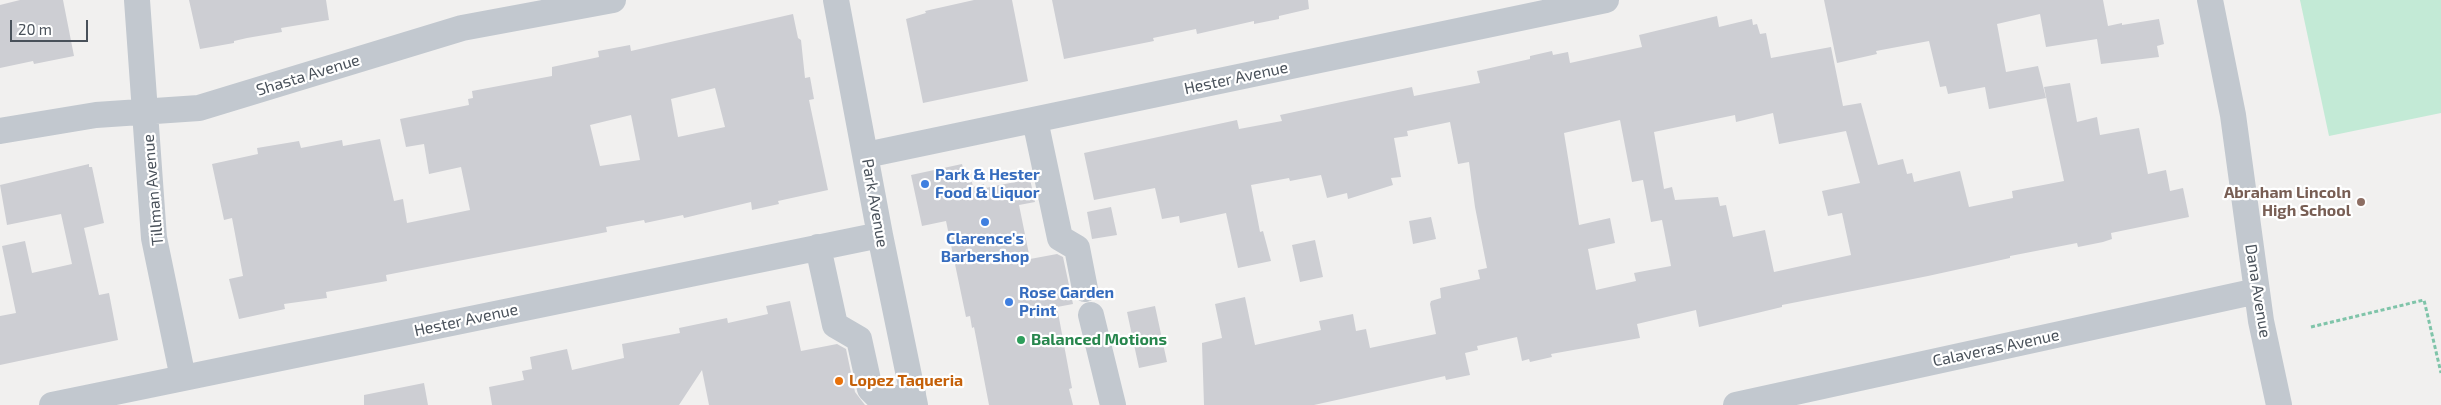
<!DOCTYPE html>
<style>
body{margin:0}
#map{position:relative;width:2441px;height:405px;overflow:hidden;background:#f1f0ef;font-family:"Exo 2",sans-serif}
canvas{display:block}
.scale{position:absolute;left:10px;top:20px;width:78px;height:22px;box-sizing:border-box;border:2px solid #49515a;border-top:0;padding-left:6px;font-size:15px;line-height:18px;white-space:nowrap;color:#49515a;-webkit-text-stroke:4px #fff;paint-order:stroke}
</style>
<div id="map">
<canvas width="2441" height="405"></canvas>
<div class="scale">20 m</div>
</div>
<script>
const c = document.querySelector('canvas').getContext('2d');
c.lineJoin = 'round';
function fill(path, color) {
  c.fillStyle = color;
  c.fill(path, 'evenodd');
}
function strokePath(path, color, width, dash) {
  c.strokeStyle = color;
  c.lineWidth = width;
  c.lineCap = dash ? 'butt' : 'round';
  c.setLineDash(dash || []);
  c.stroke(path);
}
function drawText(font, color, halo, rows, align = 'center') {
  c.font = font + ' "Exo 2",sans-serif';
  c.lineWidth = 4.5;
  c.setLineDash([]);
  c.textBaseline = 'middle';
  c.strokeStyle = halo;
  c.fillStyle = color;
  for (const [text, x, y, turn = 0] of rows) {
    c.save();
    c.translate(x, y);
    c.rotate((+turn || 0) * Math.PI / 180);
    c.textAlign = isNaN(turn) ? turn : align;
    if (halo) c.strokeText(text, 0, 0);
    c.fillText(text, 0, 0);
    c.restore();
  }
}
fill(new Path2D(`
 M2300,0h141v113l-112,23z`), '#c3ead6');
fill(new Path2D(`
 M20,0h43l11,56 -40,8 -1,-3 -33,7v-63z
 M189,0h137l3,20 -48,8 1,4 -35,6 -13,3v2l-34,6z
 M974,0h38l16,81 -105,22 -17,-84 20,-6 -1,-2z
 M1052,0h256l1,9 -30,7v3l-25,5v-3l-57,13 -1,-5 -43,9 1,3 -90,18z
 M1824,0h279l5,26 14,-3v2l37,-6 5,25 -7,2 2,11 -58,7 -4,-25 -51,8 -6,-33 -43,10 9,48 32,-6 8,32 -57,11 -4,-22 -37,7 -2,-8 -6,1 -11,-46 -53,10 1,3 -40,9z
 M793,14l5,24 3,2 4,38 5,-1 4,22 -5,1 19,90 -50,11 1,3 -27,6 -1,-8 -67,16 -1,-3 -38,8 -1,-3 -38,7 1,5 -221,43 1,6 -61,11 1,6 -43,6 1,5 -46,10 -10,-40 14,-3 -11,-58 -8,2 -12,-56 46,-10 -1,-6 42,-7 2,7 41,-8 1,6 37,-7 14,62 9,-2 4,24 63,-13 -9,-43 -32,7 -5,-30 -18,3 -6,-28 69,-14 -1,-6 5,-1 -1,-7 80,-15v-9l47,-10 -1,-6 32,-6 1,6zM715,88l10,39 -47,10 -7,-38zM631,115l9,45 -40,6 -10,-41z
 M1717,16l2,11 33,-8 1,6 4,-1 3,10 6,-1 5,25 60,-11 12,59 18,-3 17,62 25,-6 4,15 5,-1 2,9 46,-11 9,36 44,-9 -1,-7 52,-10 -20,-94 26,-4 7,39 20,-5 3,18 39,-7 9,46 18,-4 4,21 13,-3 6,29 -78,16 1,6 -9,3 -25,5 -1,-4 -67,13v2l-82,18 -146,29v2l-83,20 -3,-17 -59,14 3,14 -89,16 1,3 -22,5 -1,-3 -7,2 -5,-24 -40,9 1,4 -13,3 5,22 -24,5 -1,-4 -131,29h-110l-2,-62 20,-5 -7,-34 30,-7 10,48 66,-15 -2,-9 34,-7 3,17 10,-2 4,19 66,-14 -6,-30 1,-3 10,-3 -1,-10 40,-9 -2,-9 9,-2 -12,-61 -6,-45 -11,2 -8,-42 -43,9 1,5 -14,2 7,39 -10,1 2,7 -45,14 -1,-6 -20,5 -6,-23 -31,6 -1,-3 -38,7 9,47 3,-1 8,30 -33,7 -12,-55 -46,10 -1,-7 -17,3 -7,-31 -61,12 -10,-47 153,-33 2,9 43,-8 -2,-6 132,-28 2,9 66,-13 -3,-12 53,-12v-3l22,-5 1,4 15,-3 2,11 72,-16 -3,-12zM1773,113l6,31 67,-13 14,52 -38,8 6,25 14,-3 9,42 -77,17 -9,-42 -32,7 -7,-32 -6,1 -2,-9 -43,3 -3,-13 -8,2 -10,-57 81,-17 1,7zM1620,120l12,62 11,-2 8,42 11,-2 9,46 -37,7 2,8 -40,9 -8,-41 27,-6 -5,-25 -31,7 -15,-92z
 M89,164v3h3l12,56 -20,5 15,67 10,-2 9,47 -118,25v-49l16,-3 -14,-67 23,-5 7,32 40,-9 -11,-50 -54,11 -7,-40z
 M962,164l5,19 5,-1 1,5 11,-3 1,4 45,-9 5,23 -16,3 11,54 27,-5 6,3 10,47 -16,3 15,81 -3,1 4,16h-84l-15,-78 -2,1 -2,-12 -4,1 -20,-96 -24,5 -11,-51z
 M1111,207l6,28 -25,4 -5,-27z
 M1431,217l5,22 -23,5 -4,-23z
 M1315,240l8,37 -23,5 -8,-37z
 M790,301l11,50 36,-7 9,5 9,43 10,13h-156l-7,-35 -23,35h-187l-3,-18 35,-7 -2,-9 10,-2 -2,-12 37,-8 5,21 52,-12 -2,-14 58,-11 -1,-5 48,-10 1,5 40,-9 -2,-8z
 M1155,306l12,56 -28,6 -12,-56z
 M424,383l4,22h-64v-10z`), '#cdced3');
strokePath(new Path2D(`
 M2311,327l113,-27 17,73`), '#7fc4a9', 3, [4, 2.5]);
strokePath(new Path2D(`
 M137,0l17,238 29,140
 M836,0l44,235 35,170
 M2210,0l23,115 28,206 18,84
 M1035,120l25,118 17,10 8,41
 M0,131l96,-16 103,-7 263,-80 151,-28
 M866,155l740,-155
 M818,247l17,78 24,14 11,50 13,13 30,-8
 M1091,315l22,90
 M52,405l828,-170
 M1736,405l521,-114`), '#c2c8cf', 26);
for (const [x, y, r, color] of [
 [925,184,5,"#3f7fe0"],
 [2361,202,5,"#8d6e63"],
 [985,222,5,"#3f7fe0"],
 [1009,302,5,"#3f7fe0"],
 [1021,340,5,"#2e9e5b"],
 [839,381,5,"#e8710a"]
]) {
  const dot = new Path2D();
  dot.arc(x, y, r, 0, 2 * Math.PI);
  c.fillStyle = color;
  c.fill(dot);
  strokePath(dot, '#fff', 2);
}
drawText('16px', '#49515a', '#fff', [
 ["Shasta Avenue",308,75,-17],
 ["Hester Avenue",1236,78,-12],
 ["Tillman Avenue",153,190,-95],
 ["Park Avenue",875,203,80],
 ["Dana Avenue",2258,291,81],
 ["Hester Avenue",466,320,-12],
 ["Calaveras Avenue",1996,348,-12]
]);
drawText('bold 16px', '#366cbe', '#fff', [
 ["Park & Hester",935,175],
 ["Food & Liquor",935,193],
 ["Clarence's",985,239,"center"],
 ["Barbershop",985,257,"center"],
 ["Rose Garden",1019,293],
 ["Print",1019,311]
], 'left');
drawText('bold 16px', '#785e54', '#fff', [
 ["Abraham Lincoln",2351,193],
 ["High School",2351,211]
], 'right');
drawText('bold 16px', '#27864d', '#fff', [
 ["Balanced Motions",1031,340]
], 'left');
drawText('bold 16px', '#c56008', '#fff', [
 ["Lopez Taqueria",849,381]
], 'left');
</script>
